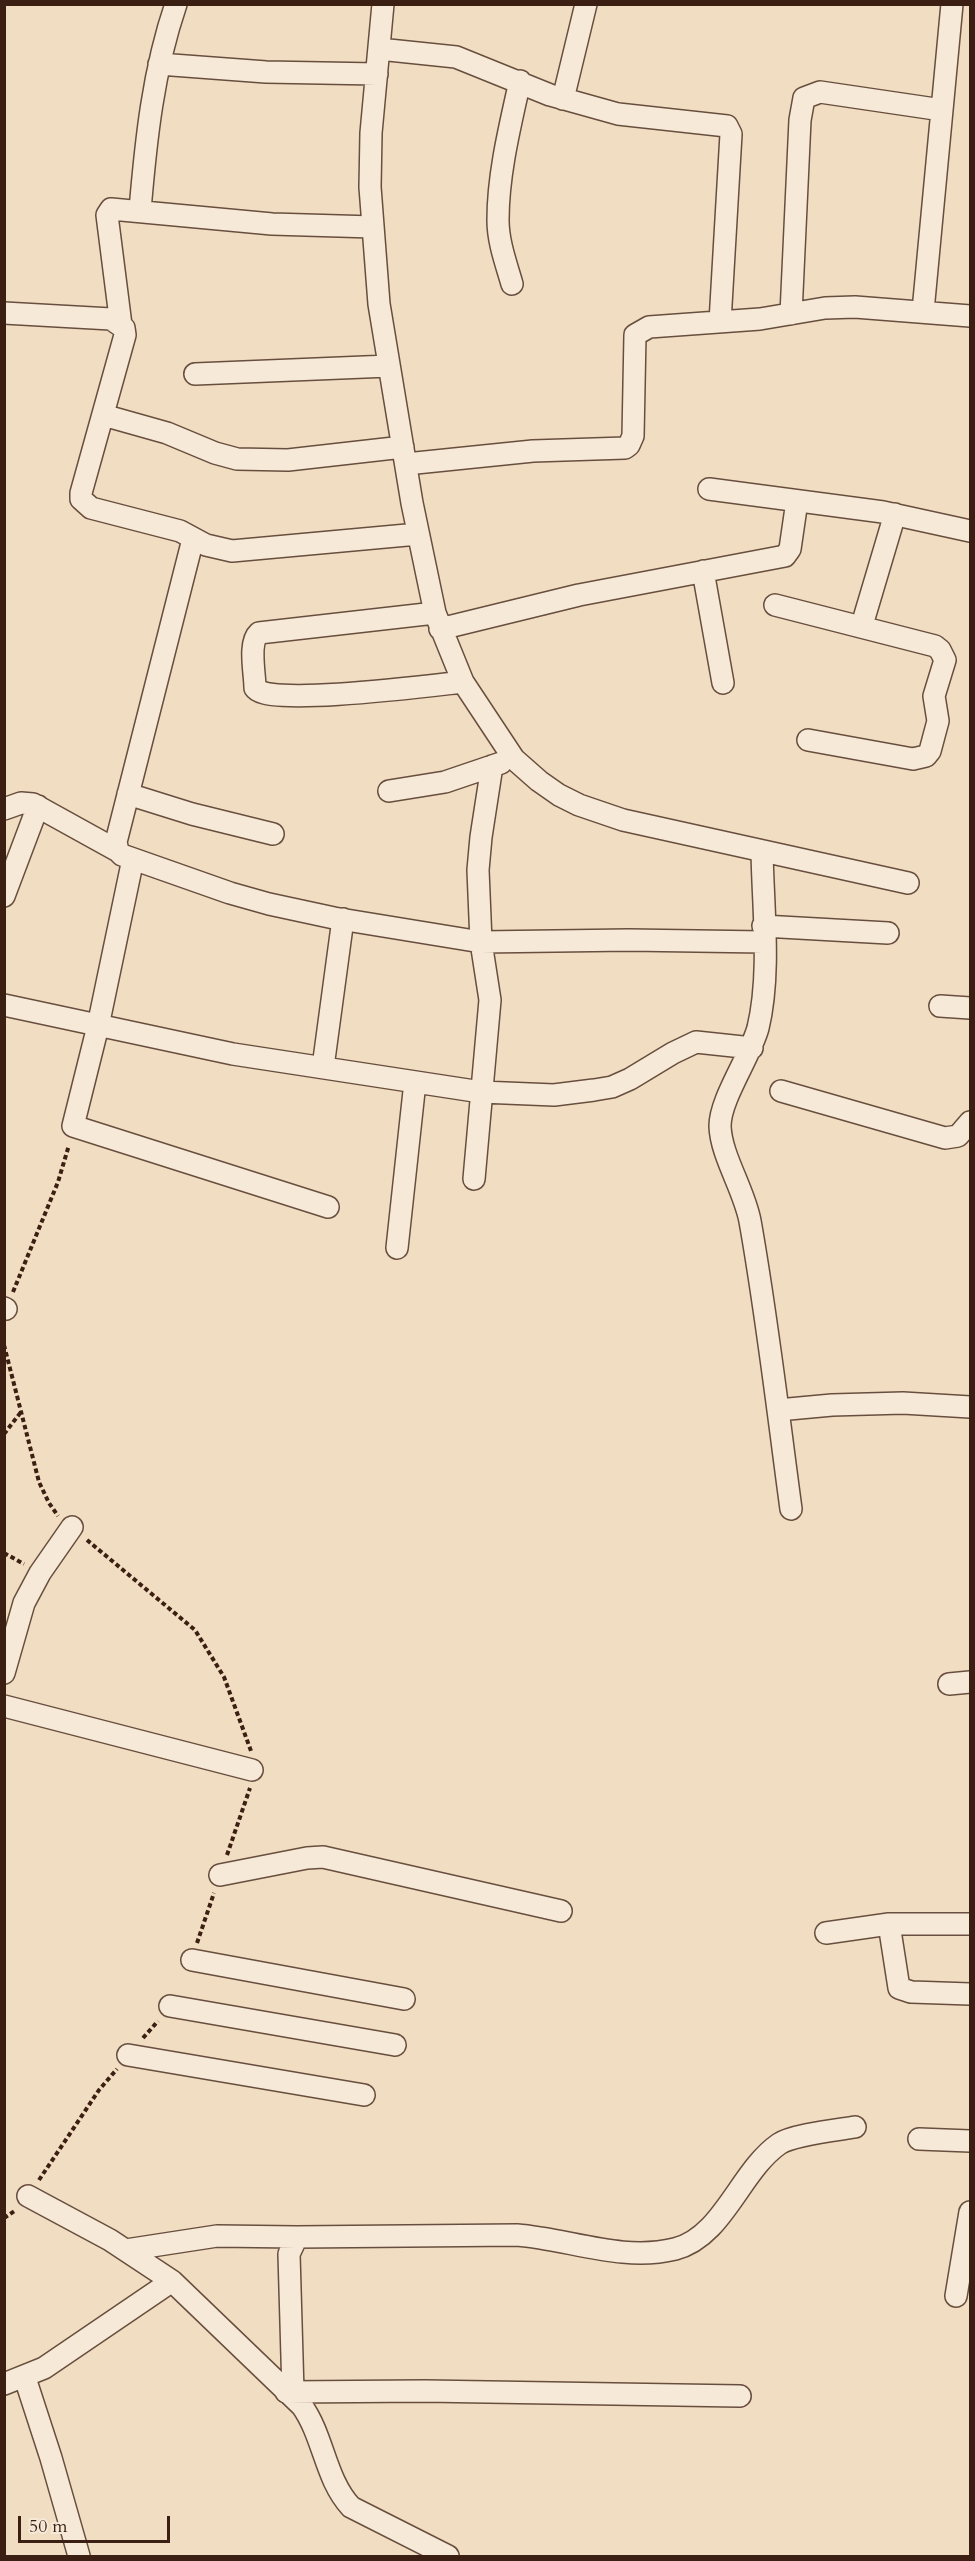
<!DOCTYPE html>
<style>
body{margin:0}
#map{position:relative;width:975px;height:2561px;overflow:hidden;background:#f1ddc1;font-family:Cardo,serif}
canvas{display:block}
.frame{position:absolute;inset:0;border:6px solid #3b1f12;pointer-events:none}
.scale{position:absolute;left:18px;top:2516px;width:152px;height:27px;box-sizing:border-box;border:3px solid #3b1f12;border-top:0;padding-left:8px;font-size:18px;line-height:21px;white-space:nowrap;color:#3b1f12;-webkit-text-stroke:4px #f6e9d7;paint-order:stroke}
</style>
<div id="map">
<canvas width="975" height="2561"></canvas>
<div class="frame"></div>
<div class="scale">50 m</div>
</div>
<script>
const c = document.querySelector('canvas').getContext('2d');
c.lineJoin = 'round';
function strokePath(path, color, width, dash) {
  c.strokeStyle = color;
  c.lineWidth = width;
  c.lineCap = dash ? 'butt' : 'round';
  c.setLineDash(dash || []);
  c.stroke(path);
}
const street = new Path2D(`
 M383,4l-12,129 -1,54 9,117 33,199 23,110 28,69 51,77 25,22 20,14 20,10 44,15 285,63
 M379,49l77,8 94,38 68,19 109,12 4,8 -11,188
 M159,64l107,8 111,2
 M563,99l23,-95
 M140,210c6,-70 13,-139 36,-206
 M512,284c-6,-21 -14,-42 -14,-64 0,-46 12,-94 22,-139
 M923,311l29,-307
 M4,313l107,6 13,9 1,7 -44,158v6l10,9 89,23 26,14 26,6 186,-17
 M791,314l9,-194 4,-22 16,-6 122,18
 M121,325l-14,-110 4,-6 161,15 101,3
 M195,374l194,-8
 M103,415l64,18 48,20 22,6 51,1 115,-13
 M406,464l127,-13 92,-3 4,-3 4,-9 2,-101 14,-8 111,-8 65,-11 30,-1 115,9
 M709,489l174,23 87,19
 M193,539l-77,303 2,9 4,4 108,38 39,11 65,14 147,24 148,-2 135,2
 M703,571l20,112
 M775,605l160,41 5,4 5,10 -11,36 4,25 -8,30 -4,5 -13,3 -105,-19
 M435,613l-176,20c-11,10 -4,40 -4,55 11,19 180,-3 208,-6
 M862,625l33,-111
 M440,629l139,-34 206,-39 5,-7 7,-48
 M389,791l56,-9 56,-19
 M128,794l64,20 81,20
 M4,809l17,-6 12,1 85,47
 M762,852c1,56 9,122 -4,176 -8,29 -38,71 -38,98 1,30 24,63 30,95 17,95 28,192 41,288
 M133,859l-35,167 -25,100 255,81
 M4,896l34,-90
 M763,926l125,7
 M4,1005l229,49 248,38 73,3 40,-5 18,-3 18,-8 43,-26 23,-11 56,6
 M940,1006l30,2
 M323,1067l20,-148
 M781,1091l164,47 13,-2 12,-14
 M474,1179l16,-179 -9,-58 -3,-72 3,-33 11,-71
 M397,1248l18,-166
 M4,1308l2,1
 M778,1410l54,-5 71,-2 67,4
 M4,1673l20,-70 16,-30 32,-46
 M949,1684l21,-2
 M4,1706l248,64
 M220,1875l87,-17 16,-1 238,54
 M889,1924l10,64 12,4 59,2
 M826,1933l63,-9h81
 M192,1960l212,39
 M170,2006l225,39
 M128,2055l236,40
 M919,2139l51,2
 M28,2196l82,44 62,41 130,125c22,31 23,73 49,101l97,49
 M126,2250l91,-14 80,1
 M956,2296l14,-84
 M25,2378l26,80 28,98
 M4,2384l40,-16 128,-87
 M286,2392l139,-1 315,5
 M293,2392l-4,-138 8,-17 220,-2c52,4 105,27 158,14 48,-12 65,-78 104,-105 13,-9 58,-14 76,-17`);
strokePath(street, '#684e3e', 24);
strokePath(new Path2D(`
 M13,1292l45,-110 11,-37
 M4,1345l35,137 10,21 9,13
 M4,1434l17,-22
 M87,1540l108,90 29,47 27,74
 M4,1553l20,11
 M227,1855l23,-67
 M197,1943l17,-50
 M143,2038l15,-17
 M39,2180l60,-90 18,-21
 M4,2218l12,-8`), '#3b1f12', 4, [4.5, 3]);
strokePath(street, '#f6e9d7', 21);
</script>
